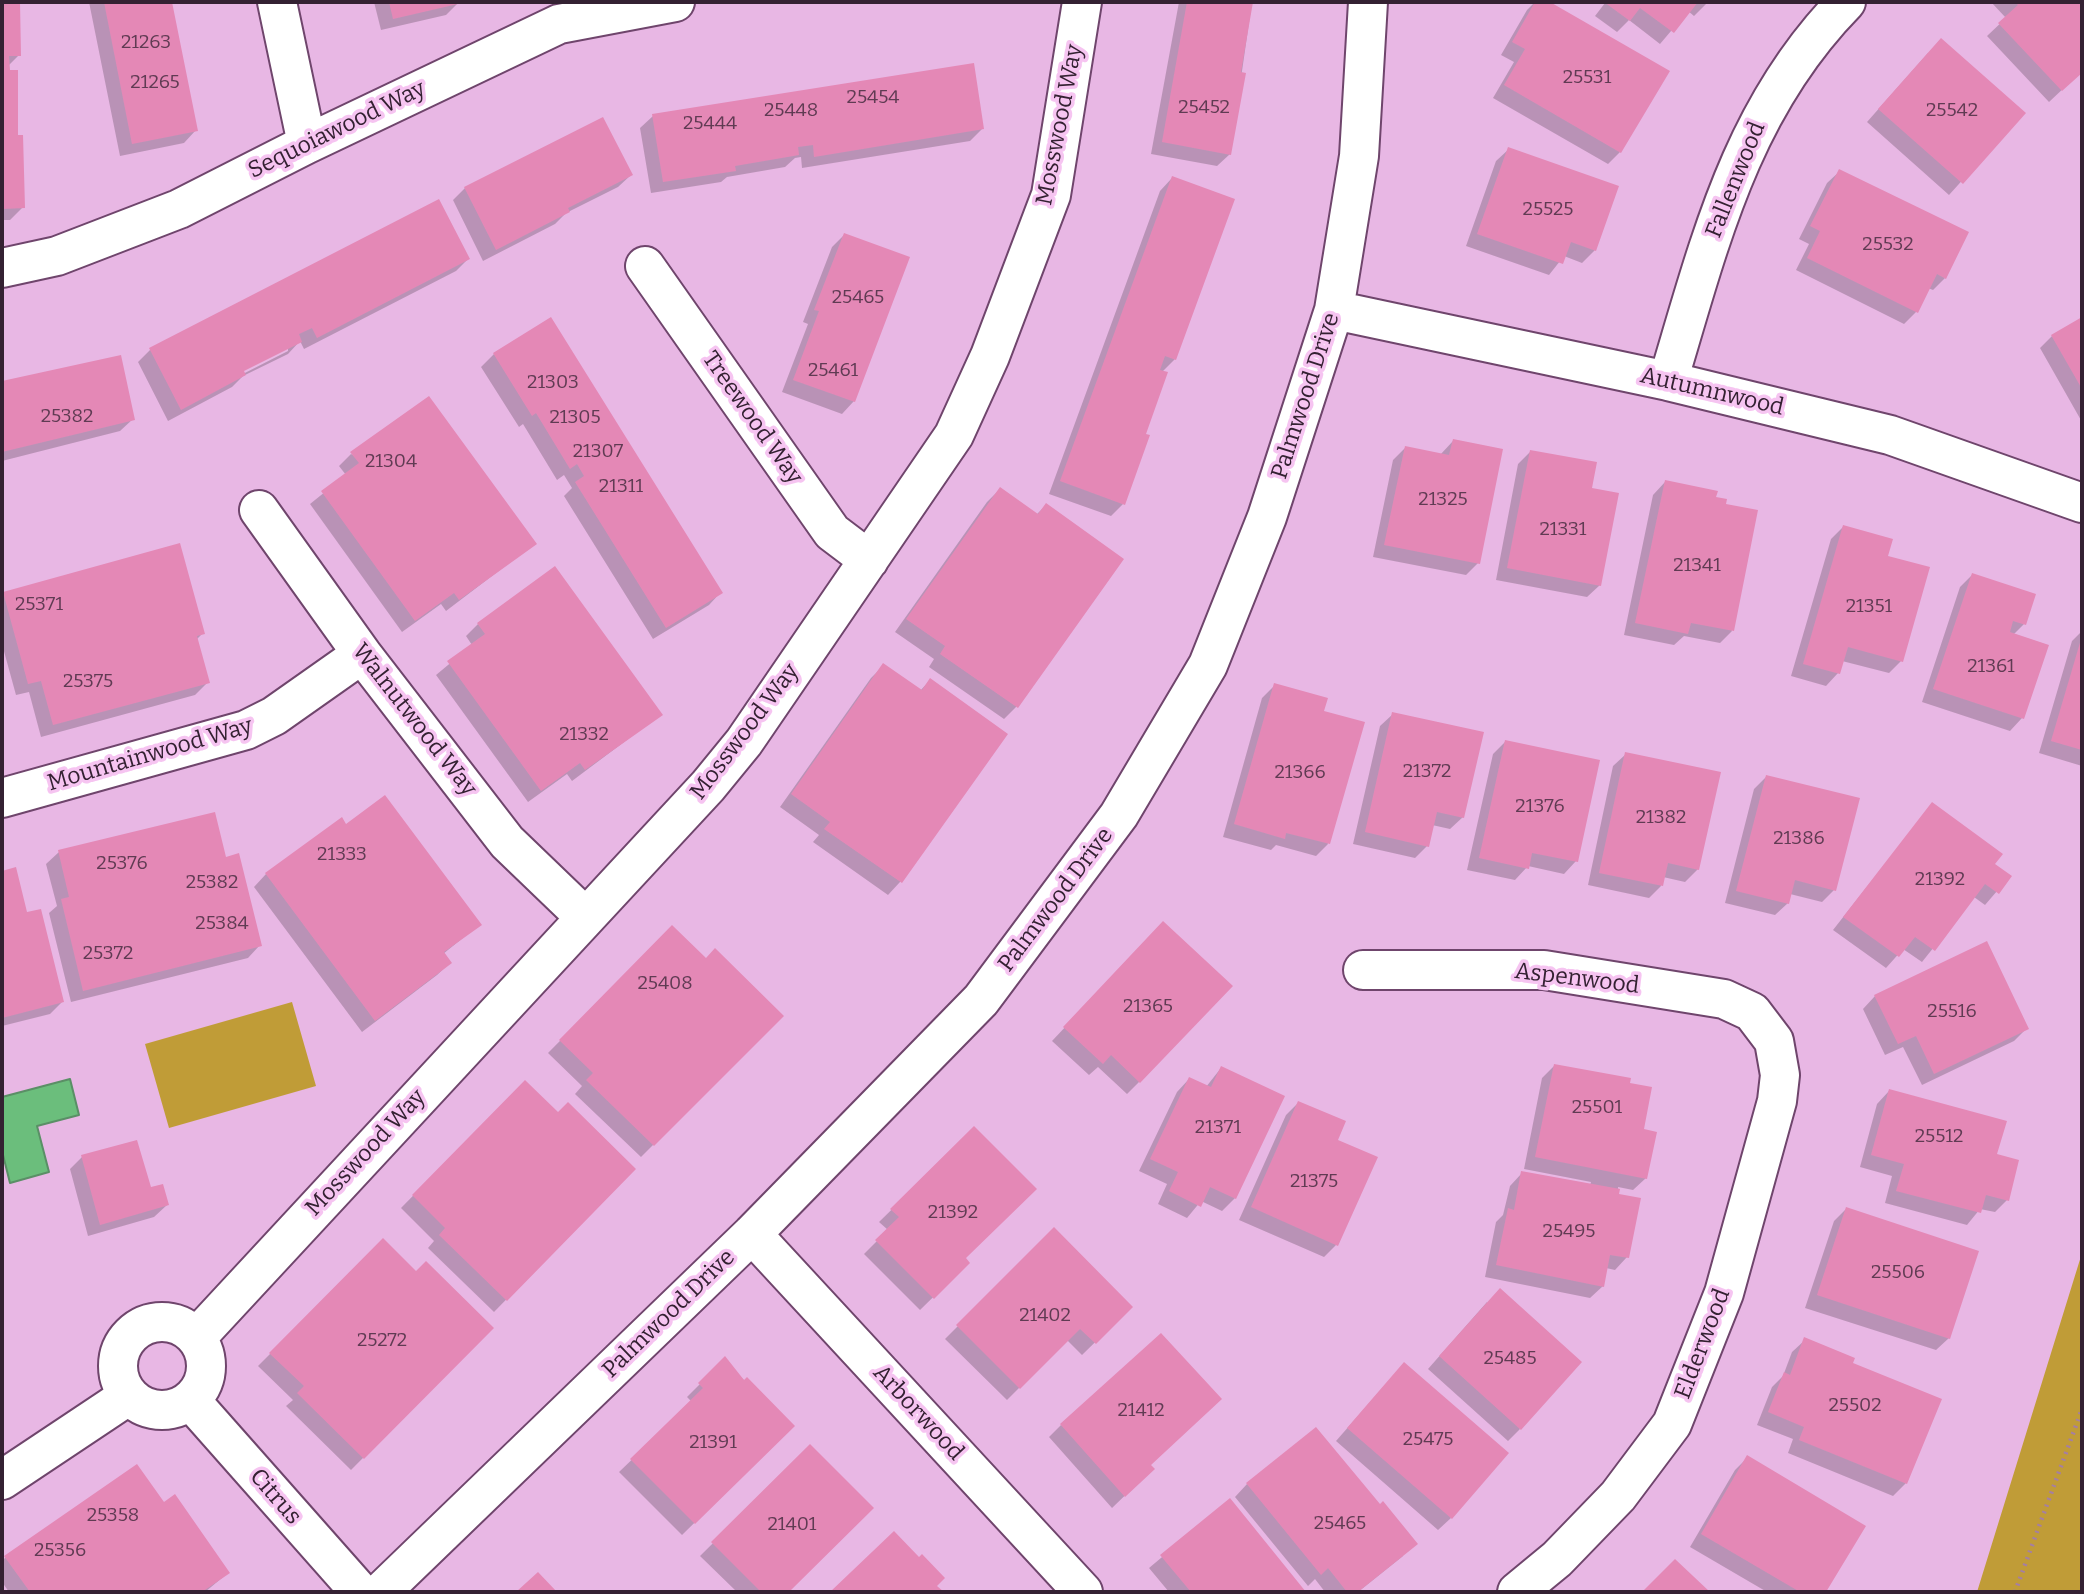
<!DOCTYPE html>
<style>
body{margin:0}
#map{position:relative;width:2084px;height:1594px;overflow:hidden;background:#e8b7e4;font-family:Bitter,serif}
canvas{display:block}
.frame{position:absolute;inset:0;border:4px solid #342132;pointer-events:none}
</style>
<div id="map">
<canvas width="2084" height="1594"></canvas>
<div class="frame"></div>
</div>
<script>
const c = document.querySelector('canvas').getContext('2d');
c.lineJoin = 'round';
function fill(path, color) {
  c.fillStyle = color;
  c.fill(path, 'evenodd');
}
function strokePath(path, color, width, dash) {
  c.strokeStyle = color;
  c.lineWidth = width;
  c.lineCap = dash ? 'butt' : 'round';
  c.setLineDash(dash || []);
  c.stroke(path);
}
function drawText(font, color, halo, rows, align = 'center') {
  c.font = font + ' Bitter,serif';
  c.lineWidth = 7;
  c.setLineDash([]);
  c.textBaseline = 'middle';
  c.strokeStyle = halo;
  c.fillStyle = color;
  for (const [text, x, y, turn = 0] of rows) {
    c.save();
    c.translate(x, y);
    c.rotate((+turn || 0) * Math.PI / 180);
    c.textAlign = isNaN(turn) ? turn : align;
    if (halo) c.strokeText(text, 0, 0);
    c.fillText(text, 0, 0);
    c.restore();
  }
}
fill(new Path2D(`
 M292,1002l24,84 -147,42 -24,-84z
 M2082,1253v339h-105z`), '#c09c37');
const water = new Path2D(`
 M70,1079l9,36 -42,11 12,46 -39,11 -8,-32v-54z`);
fill(water, '#6bbe7c');
strokePath(water, '#5a8f66', 2);
fill(new Path2D(`
 M2,2h16l1,53 -11,11v6l15,135 -13,13h-8z
 M89,2h81l26,128 -12,13 -64,13z
 M374,2h84v1l-12,12 -65,15z
 M1179,2h73l-22,152 -13,12 -66,-12z
 M1535,2h11l121,69 -47,81 -12,12 -115,-66 21,-36 -13,-7 26,-45z
 M1602,2h106l-14,14 -6,-5 -28,33 -31,-24 -12,12 -22,-16 10,-13z
 M1991,2h91v69l-33,31 -62,-66 19,-18z
 M1928,53l95,60 -74,82 -82,-73z
 M653,116l330,12 -13,13 -168,27 -1,-11 -6,1 -10,9 -58,10 -6,5 -70,11 -11,-65z
 M1509,149l86,101 -13,13 -18,-7 -15,19 -83,-29 30,-85z
 M1840,171l105,107 -12,12 -5,-2 -12,24 -12,12 -108,-54 13,-26 -10,-5 28,-56z
 M631,175l-13,12 -52,26 -11,11 -72,37 -30,-61 12,-12z
 M1172,178l3,181 -13,13 -39,132 -12,12 -62,-22 111,-303z
 M844,235l10,166 -12,13 -60,-22 26,-68 -5,-2 29,-75z
 M468,259l-12,12 -152,78 -4,-8 -12,13 -45,22 -11,11 -64,34 -30,-59 12,-12zM288,347v4l-51,26 -1,-4z
 M2082,319v103l-42,-74 12,-12z
 M494,354l227,238 -12,13 -56,34 -89,-143 8,-8 -8,-13 -7,5 -34,-56 -4,3 -38,-60z
 M120,357l13,62 -13,12 -118,30v-78z
 M1453,441l25,122 -12,12 -93,-18 20,-97 12,-12 35,7z
 M1531,451l59,39 10,95 -13,12 -91,-17 22,-116z
 M351,454l183,90 -88,67 -5,-7 -39,28 -92,-128 36,-29 -7,-9z
 M1665,482l67,149 -12,12 -36,-7 -10,9 -50,-10 29,-140z
 M1000,489l36,26 10,-10 76,54 -106,148 -12,12 -75,-52 5,-8 -39,-27 92,-130z
 M1843,527l43,30 15,104 -12,12 -47,-12 -4,12 -12,13 -35,-10 40,-137z
 M1972,575l52,49 -11,11 9,83 -12,13 -88,-29 38,-115z
 M4,594l199,39 -7,7 12,42 -13,13 -154,42 -12,-45 -13,3 -14,-51z
 M478,624l182,91 -88,66 -5,-7 -39,28 -92,-127 36,-30 -6,-9z
 M2082,631v135l-43,-13 33,-112z
 M884,665l36,26 10,-11 76,54 -106,148 -12,13 -75,-53 6,-7 -39,-28 91,-129z
 M1275,685l53,159 -12,12 -40,-11 -5,5 -48,-13 39,-139z
 M1393,714l70,103 -13,12 -18,-4 -5,21 -12,12 -62,-14 27,-118z
 M1505,742l71,119 -12,13 -36,-8 -13,14 -48,-10 26,-116z
 M1626,754l72,115 -13,13 -22,-5 -2,9 -12,12 -61,-13 25,-119z
 M1766,777l68,113 -12,12 -32,-8 -2,9 -13,12 -50,-12 29,-114z
 M1932,804l61,60 17,12 -25,29 -11,-8 -52,65 -19,-13 -17,19 -53,-38z
 M346,826l133,99 -36,29 7,9 -13,12 -75,57 -108,-145 12,-13z
 M59,852l165,7 36,86 -12,13 -177,44 -22,-89 8,-7 -11,-42z
 M15,869l11,45 36,88 -12,12 -48,12v-153z
 M672,928l33,32 77,56 -141,141 -66,-63 7,-8 -34,-33z
 M1151,936l-12,146 -12,12 -29,-27 -9,8 -37,-34z
 M1875,996l152,32 -13,13 -92,44 -19,-38 -18,8 -22,-46z
 M1555,1065l87,65 4,48 -13,12 -15,-3 9,70 -12,13 -9,-2 -3,18 -13,12 -105,-21 11,-55 7,-7 7,-29 12,-13 68,13 1,-4 -67,-13 18,-91z
 M1221,1068l14,130 -13,13 -21,-10 -14,17 -29,-14 9,-20 -28,-13 38,-79 12,-13 17,8z
 M525,1082l33,32 76,55 -140,143 -66,-64 6,-7 -33,-33z
 M1889,1091l106,64 12,45 -12,12 -15,-3 -13,16 -82,-22 7,-27 -32,-9 17,-63z
 M1298,1103l38,38v104l-12,12 -85,-37 47,-105z
 M974,1129l-10,129 4,5 -48,47 -56,-56 24,-24 -9,-8z
 M82,1157l67,33 18,15 -13,12 -66,19 -18,-67z
 M1846,1209l103,129 -13,12 -131,-42 29,-87z
 M1054,1230l77,77 -49,48 -15,-15 -60,60 -62,-61z
 M383,1241l33,32 76,55 -141,142 -65,-64 7,-6 -35,-34z
 M1487,1302l33,127 -12,12 -80,-72z
 M1805,1340l45,24 56,119 -13,13 -105,-43 5,-14 -36,-14 15,-38 11,-11 9,-24z
 M725,1359l4,7 64,60 -111,109 -63,-63 73,-70 -5,-5z
 M1392,1377l59,141 -13,12 -102,-89z
 M1061,1425l88,40 -9,16 -28,27 -63,-71z
 M810,1447l61,61 -84,84h-50l-37,-36z
 M1747,1458l117,69 -40,65h-57l-77,-45 45,-77z
 M1247,1484l132,23 24,49 -45,36h-33l-10,-13 -7,7 -73,-89z
 M1229,1501l75,91h-135l-20,-24z
 M163,1505l65,68 -23,19h-196l-7,-10v-21l4,-4z
 M894,1534l47,58h-108z`), '#0003');
fill(new Path2D(`
 M2,2h18l1,54h-12l1,14h8v65h5l2,73 -23,1z
 M104,2h68l26,129 -66,13z
 M389,2h73v1l-69,16z
 M1187,2h66l-12,70 5,1 -15,82 -69,-13z
 M1535,2h15l120,69 -49,82 -117,-68 21,-36 -13,-7z
 M1604,2h94l-24,31 -34,-25 -10,13z
 M2015,2h67v71l-20,18 -64,-68 20,-18z
 M1941,38l85,75 -63,71 -85,-75z
 M974,63l10,66 -170,28 -1,-12 -15,2 1,8 -64,11 1,5 -73,11 -11,-68z
 M603,117l30,58 -65,33 2,4 -74,38 -32,-63z
 M1508,147l111,39 -23,65 -25,-9 -8,22 -86,-30z
 M1839,169l130,63 -23,47 -9,-5 -19,39 -111,-55 13,-27 -10,-5z
 M1172,176l63,23 -59,161 -11,-4 -5,14 8,2 -22,62 4,1 -25,70 -65,-24z
 M439,199l31,60 -153,79 -5,-10 -13,6 3,8 -58,29 2,4 -65,35 -32,-62z
 M844,233l66,24 -55,145 -62,-22 26,-69 -5,-1z
 M551,317l172,276 -57,35 -91,-146 9,-6 -7,-12 -7,5 -34,-56 -4,3 -39,-63z
 M2082,317v72l-31,-54z
 M121,355l14,65 -133,32v-71z
 M429,396l108,148 -78,56 -5,-7 -39,28 -94,-130 38,-28 -9,-11z
 M1453,439l50,10 -23,115 -96,-19 21,-99 44,9z
 M1530,450l67,12 -5,26 27,5 -18,93 -94,-18z
 M1665,480l53,11 -2,6 11,2 -1,5 32,6 -24,121 -43,-8 -3,11 -53,-11z
 M1000,487l38,27 8,-11 78,56 -106,149 -78,-54 5,-8 -39,-27z
 M1843,525l50,14 -5,17 42,11 -27,95 -55,-15 -8,27 -37,-10z
 M180,543l25,91 -8,2 13,47 -157,42 -12,-44 -13,3 -25,-92z
 M555,566l108,149 -78,55 -5,-7 -39,28 -94,-130 38,-27 -8,-11z
 M1972,573l64,21 -10,31 -13,-4 -3,11 39,13 -25,74 -91,-30z
 M2082,636v114l-31,-9z
 M883,663l39,27 8,-12 78,56 -106,149 -78,-54 6,-7 -39,-28z
 M1274,683l54,15 -4,13 41,11 -35,122 -44,-11 -1,6 -51,-15z
 M1392,712l92,20 -20,86 -27,-6 -8,35 -64,-15z
 M1505,740l95,20 -22,102 -46,-9 -3,16 -50,-11z
 M1625,752l96,20 -22,98 -31,-7 -5,23 -64,-13z
 M1766,775l94,23 -24,93 -41,-11 -6,24 -53,-13z
 M385,795l97,130 -38,27 8,11 -77,58 -110,-148 77,-56 4,7z
 M1932,802l71,52 -8,10 17,12 -13,18 -14,-10 -50,67 -20,-14 -16,20 -56,-40z
 M215,812l11,45 13,-4 23,93 -179,45 -22,-92 8,-2 -11,-47z
 M16,867l11,45 14,-3 23,93 -62,16v-147z
 M1163,921l70,65 -93,97 -29,-28 -8,9 -40,-37z
 M672,925l34,33 9,-10 69,68 -130,130 -68,-66 7,-7 -34,-33z
 M1987,941l42,88 -95,45 -18,-38 -18,8 -24,-49z
 M1554,1064l77,14 -1,5 22,4 -8,42 13,3 -10,47 -112,-22z
 M1221,1066l64,30 -49,103 -26,-12 -9,20 -32,-16 9,-19 -28,-13 39,-82 22,10z
 M525,1080l33,32 10,-10 68,67 -129,132 -68,-66 6,-7 -33,-33z
 M1889,1089l118,32 -10,33 22,6 -10,41 -23,-6 -5,18 -85,-22 8,-27 -33,-9z
 M1298,1101l48,20 -8,19 40,17 -40,89 -87,-39z
 M974,1126l63,63 -71,69 4,5 -36,36 -59,-59 24,-23 -9,-8z
 M137,1140l14,47 12,-3 6,21 -69,20 -19,-70z
 M1521,1171l99,18 -1,5 22,4 -12,60 -19,-3 -6,32 -108,-22 12,-57 6,2z
 M1846,1207l133,44 -29,88 -133,-44z
 M1054,1227l79,80 -37,37 -16,-15 -60,60 -64,-64z
 M383,1238l33,33 10,-10 68,67 -130,131 -67,-66 7,-7 -35,-33z
 M1500,1288l82,74 -61,68 -82,-74z
 M1161,1333l61,66 -71,66 4,4 -30,28 -65,-73z
 M1804,1337l51,21 -2,5 89,36 -35,85 -108,-44 5,-13 -36,-15 16,-40 6,3z
 M725,1356l19,24 3,-3 48,49 -100,98 -65,-65 73,-71 -5,-5z
 M1404,1362l105,91 -57,66 -105,-91z
 M1316,1427l64,77 3,-3 35,43 -60,48h-11l-19,-24 -7,7 -75,-92z
 M810,1444l64,64 -85,84h-28l-50,-50z
 M1747,1455l119,71 -40,66h-26l-99,-58z
 M137,1464l27,38 11,-8 55,79 -28,19h-172l-26,-36z
 M1230,1498l76,94h-115l-31,-37z
 M894,1531l25,26 3,-3 23,24 -8,8 7,6h-114z
 M1675,1559l35,33h-68z
 M538,1572l19,20h-41z`), '#e488b6');
const minor = new Path2D(`
 M277,2l30,142
 M645,266l187,266 37,28
 M2,268l55,-12 122,-47 128,-65 252,-120 116,-22
 M1334,310l334,71 222,54 192,68
 M1668,381c42,-140 73,-272 178,-379
 M259,510l103,144 145,188 78,75
 M2,798l244,-68 28,-14 88,-62
 M1363,970h181l180,29 28,13 22,29 6,34 -3,26 -53,192 -52,131 -54,72 -61,63 -40,33
 M752,1234l331,358
 M118 1366a44 44 0 1 1 88 0a44 44 0 1 1-88 0Z
 M196,1338l512,-552 36,-44 210,-307 36,-79 61,-161 31,-193
 M191,1401l169,191
 M2,1480l126,-84
 M381,1592l371,-358 229,-234 138,-185 89,-150 59,-148 67,-207 25,-154 9,-154`);
strokePath(minor, '#6f456c', 42);
strokePath(new Path2D(`
 M2015,1592l67,-183`), '#a57fa2', 4.5, [2, 5]);
strokePath(minor, '#fff', 38);
drawText('19px', '#603b53', null, [
 ["21263",146,43],
 ["25531",1587,78],
 ["21265",155,83],
 ["25454",873,98],
 ["25452",1204,108],
 ["25448",791,111],
 ["25542",1952,111],
 ["25444",710,124],
 ["25525",1548,210],
 ["25532",1888,245],
 ["25465",858,298],
 ["25461",833,371],
 ["21303",553,383],
 ["25382",67,417],
 ["21305",575,418],
 ["21307",598,452],
 ["21304",391,462],
 ["21311",621,487],
 ["21325",1443,500],
 ["21331",1563,530],
 ["21341",1697,566],
 ["25371",39,605],
 ["21351",1869,607],
 ["21361",1991,667],
 ["25375",88,682],
 ["21332",584,735],
 ["21372",1427,772],
 ["21366",1300,773],
 ["21376",1540,807],
 ["21382",1661,818],
 ["21386",1799,839],
 ["21333",342,855],
 ["25376",122,864],
 ["21392",1940,880],
 ["25382",212,883],
 ["25384",222,924],
 ["25372",108,954],
 ["25408",665,984],
 ["21365",1148,1007],
 ["25516",1952,1012],
 ["25501",1597,1108],
 ["21371",1218,1128],
 ["25512",1939,1137],
 ["21375",1314,1182],
 ["21392",953,1213],
 ["25495",1569,1232],
 ["25506",1898,1273],
 ["21402",1045,1316],
 ["25272",382,1341],
 ["25485",1510,1359],
 ["25502",1855,1406],
 ["21412",1141,1411],
 ["25475",1428,1440],
 ["21391",713,1443],
 ["25358",113,1516],
 ["25465",1340,1524],
 ["21401",792,1525],
 ["25356",60,1551]
]);
drawText('23px', '#342132', '#f6c4f1', [
 ["Mosswood Way",1060,125,-79],
 ["Sequoiawood Way",337,130,-26],
 ["Fallenwood",1736,180,-68],
 ["Autumnwood",1712,392,13],
 ["Palmwood Drive",1306,396,-72],
 ["Treewood Way",752,418,55],
 ["Walnutwood Way",414,720,52],
 ["Mosswood Way",745,732,-53],
 ["Mountainwood Way",150,755,-16],
 ["Palmwood Drive",1056,900,-53],
 ["Aspenwood",1577,979,7],
 ["Mosswood Way",366,1153,-47],
 ["Palmwood Drive",669,1314,-44],
 ["Elderwood",1703,1344,-69],
 ["Arborwood",918,1413,47],
 ["Citrus",275,1497,49]
]);
</script>
